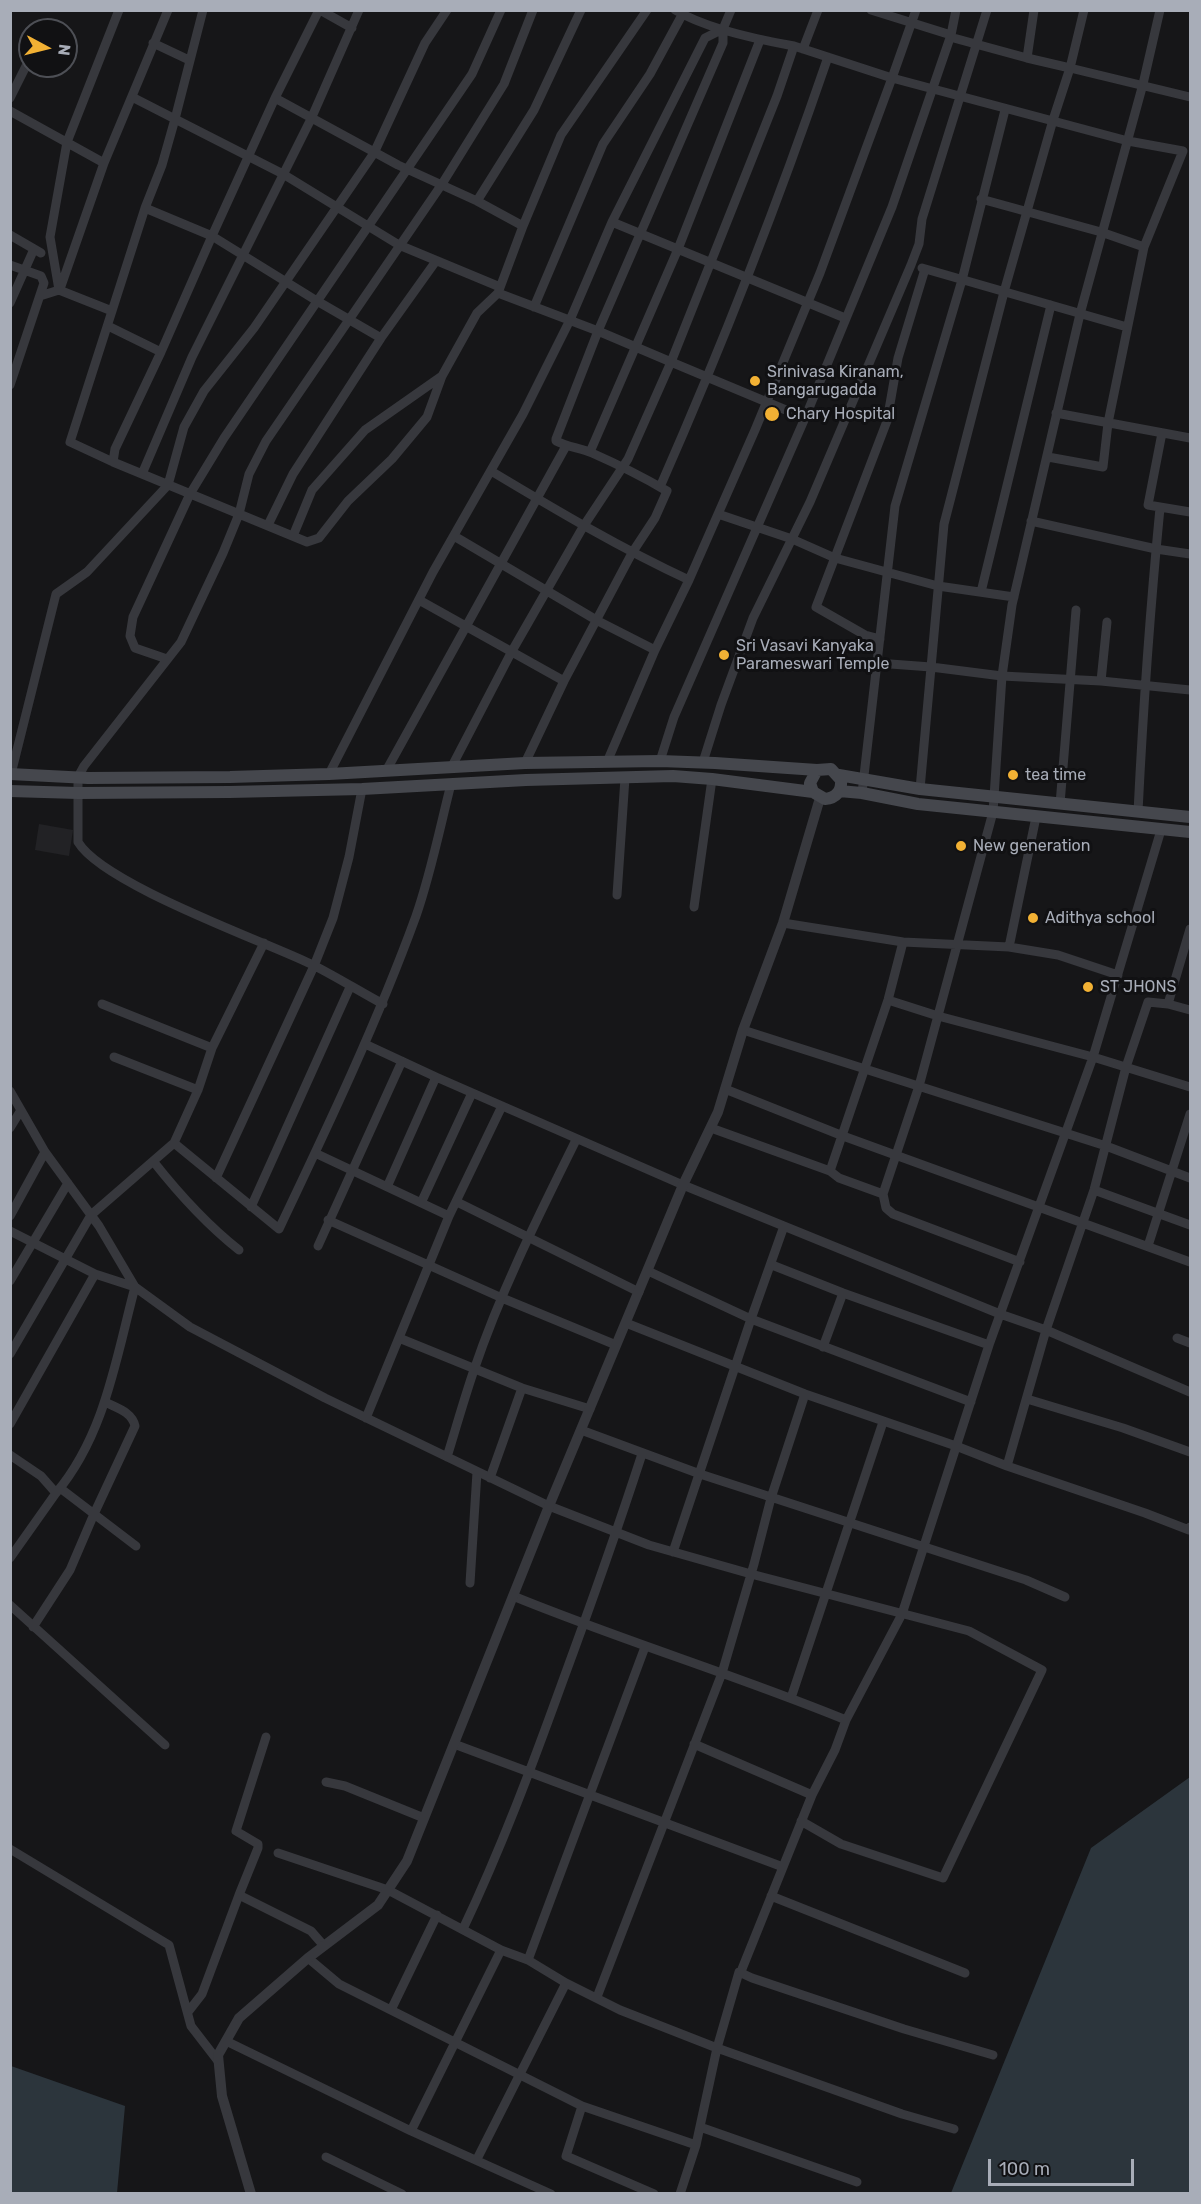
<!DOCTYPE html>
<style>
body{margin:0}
#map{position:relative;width:1201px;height:2204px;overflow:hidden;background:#161618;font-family:Rubik,sans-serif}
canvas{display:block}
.frame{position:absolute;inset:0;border:12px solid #a8adb8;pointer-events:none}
.north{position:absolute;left:18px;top:18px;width:60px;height:60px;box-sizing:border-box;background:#111113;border:2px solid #4d4f55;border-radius:50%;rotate:97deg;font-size:16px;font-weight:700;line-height:24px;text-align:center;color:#a8adb8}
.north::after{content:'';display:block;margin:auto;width:21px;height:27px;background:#f2b134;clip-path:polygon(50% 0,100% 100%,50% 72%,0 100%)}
.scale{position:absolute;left:988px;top:2159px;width:146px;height:27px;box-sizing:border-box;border:3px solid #a8adb8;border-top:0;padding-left:8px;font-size:18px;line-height:21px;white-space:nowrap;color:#a8adb8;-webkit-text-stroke:4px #111113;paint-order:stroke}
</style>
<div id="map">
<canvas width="1201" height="2204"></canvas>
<div class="frame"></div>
<div class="north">N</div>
<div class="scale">100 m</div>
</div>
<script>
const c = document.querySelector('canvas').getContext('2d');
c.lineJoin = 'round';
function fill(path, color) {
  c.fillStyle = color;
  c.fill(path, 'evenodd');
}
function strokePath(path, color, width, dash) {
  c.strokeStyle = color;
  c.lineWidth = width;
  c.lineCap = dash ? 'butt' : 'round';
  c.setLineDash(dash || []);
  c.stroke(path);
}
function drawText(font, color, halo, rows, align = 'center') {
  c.font = font + ' Rubik,sans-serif';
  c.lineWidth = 6;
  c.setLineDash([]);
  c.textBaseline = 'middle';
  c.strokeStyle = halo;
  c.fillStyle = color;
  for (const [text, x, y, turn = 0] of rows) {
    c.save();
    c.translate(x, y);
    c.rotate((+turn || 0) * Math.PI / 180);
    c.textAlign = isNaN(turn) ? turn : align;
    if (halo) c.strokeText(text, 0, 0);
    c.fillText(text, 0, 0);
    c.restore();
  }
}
fill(new Path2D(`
 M39,824l34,6 -4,26 -34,-6z`), '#222225');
fill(new Path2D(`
 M1190,1777v416h-239l140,-345z
 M11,2066l114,40 -8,87h-106z`), '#2c353c');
strokePath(new Path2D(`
 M203,10l-28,109 108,55 116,71 101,42
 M320,10l32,18
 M675,10c30,18 85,30 119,36
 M871,10l80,25
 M916,10l-24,68 236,63 55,10 -39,96 -36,176 -5,44 -55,-10
 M43,30l3,-6
 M950,37l77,21 7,-48
 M153,43l36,17
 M803,49l15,-39
 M1027,58l43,10 14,-58
 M132,97l43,22 -13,46 -17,43
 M10,98l20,-40
 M275,98l44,-88
 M10,111l94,52 -44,126
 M104,163l64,-153
 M981,199l120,33 43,15
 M477,201l57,-91 47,-100
 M612,222l93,-184 18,-9
 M523,226l38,-91 86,-125
 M10,235l31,18
 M10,265l31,11 3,7 -34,102
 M922,268l205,59
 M59,290l-9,-53 17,-95 52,-132
 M40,296l19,-6 53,21 33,-103 67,28 63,-138 123,67 79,36 46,25 -25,67 100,38 73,31 106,-266 17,-50 98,32 -72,195 -65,157 -66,150 -34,70 -48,112
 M10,303l24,-54
 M534,307l69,-163 47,-70 32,-59
 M112,311l-42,131 43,20
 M108,326l53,26 -46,97 -2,13 194,80 12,-4 29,-37 44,-42 35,-42 15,-41 35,-63 21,-20
 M161,352l51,-116 105,65 64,37
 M1056,413l134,25
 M1162,433l-14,72 42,7
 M590,452l88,-203 82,-209
 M491,471c65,39 129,77 198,109
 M142,474l50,-117 119,-238 48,-109
 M660,487c62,-141 118,-284 168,-430
 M718,514l74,25 43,19 103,28 76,11
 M1031,521l125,28 34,5
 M268,525l25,-51 88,-136 55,-77
 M293,536l19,-46 53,-60 77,-54
 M454,536l144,85 57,29
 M981,592l70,-287
 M419,600l145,81
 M880,639l-15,-4 -49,-28 71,-186 11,-63 27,-89
 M167,659l-32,-11 -5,-12 3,-19 57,-123 34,-56 248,-364 29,-64
 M877,663l54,4 71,9 99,5 89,9
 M1101,681l6,-59
 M660,761l14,-44 131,-299 87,-211 59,-172 5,-25
 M703,762l18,-57 32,-87 57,-116 101,-237 8,-21 3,-25 65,-209
 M525,763l39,-82 68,-128 23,-35 12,-27c-24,-14 -50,-27 -75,-38 -12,-5 -24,-6 -36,-12v-2l42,-108 125,-288v-14l8,-19
 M451,768l61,-117 71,-124 45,-68 43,-97 134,56
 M386,771l180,-325
 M11,774l45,-180 31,-22 81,-87 16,-58 20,-36 50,-63 120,-175 51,-110 22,-33
 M329,774l104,-202 90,-158 47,-94 42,-98 233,96
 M920,789l24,-265 60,-232 49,-172 17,-52 120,29
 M862,793l33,-287 67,-226 43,-170
 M1060,804l16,-194
 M1138,812c5,-101 12,-202 22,-304
 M617,895l8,-117
 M694,907l18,-128
 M783,923l120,19 106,5 49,8 60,20
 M1009,947l27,-130
 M888,1000l50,16 155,41 97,30
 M102,1004l110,44
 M383,1004c-24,-13 -48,-28 -72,-40 -50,-24 -208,-80 -233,-122v-65l6,-11 97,-124 42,-89 16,-39 10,-40 17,-33 176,-257 62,-100 29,-74
 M1168,1004l22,-75
 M743,1030l363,116 84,32
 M365,1044l71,33
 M114,1057l84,33
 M725,1089l118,47 347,126
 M10,1091l35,61 54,74 36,61 55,40 135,71 224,108 100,39 102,29 218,57 73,39 -99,208 -102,-34 -40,-23
 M10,1128l11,-18
 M711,1128l119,43 9,7 44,16
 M174,1143l105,86c49,-103 98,-206 137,-313 15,-43 24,-89 35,-132
 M315,1153l134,63
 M153,1161c26,33 53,63 86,89
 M830,1171l58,-171 15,-58
 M216,1178l98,-212 19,-48 16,-61 13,-68
 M387,1187l49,-110 247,108 317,129 46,16 144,62
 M1094,1190l96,35
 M457,1202l182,90
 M421,1203l51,-110
 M251,1207l99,-220
 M10,1216l35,-64
 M328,1220l174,78 114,47
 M10,1231l85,43 40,13c-19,71 -30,148 -79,206l-15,-17 -31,-21
 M318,1246l84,-185
 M1148,1246l42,-132
 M1020,1262l-127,-48 -7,-6 -3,-14 36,-108 74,-274 9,-136 10,-71 68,-291 63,-230 17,-74
 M772,1265l71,28 146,52
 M648,1271l103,48 220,83
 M10,1281l58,-98
 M626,1323l179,71 151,52 51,20 138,47 44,17 1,-3
 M399,1338l123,50 68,21
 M1177,1338l13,5
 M823,1347l20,-54
 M10,1354l81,-139 83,-72 24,-53 14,-42 52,-105
 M1027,1399l96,29 67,24
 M366,1418l83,-202 53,-110
 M10,1424l85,-150
 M581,1430l119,44 326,106 39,17
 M447,1457c9,-29 17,-58 27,-87 27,-80 65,-155 102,-230
 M1007,1466l39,-136 48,-140 32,-123 22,-65 20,2 22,6
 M490,1478l32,-90
 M60,1488l76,58
 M673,1552l78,-233 33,-93
 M10,1558l46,-65
 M470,1583l7,-111
 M513,1596c110,45 223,79 333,124
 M10,1605l155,140
 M33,1627l37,-57 24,-56 41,-88c-3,-14 -18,-18 -30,-24
 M791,1698l92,-276
 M454,1744l329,123 29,-72 23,-45 11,-30 56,-106 87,-269 104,-288 68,-227
 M694,1744l118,51
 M326,1782l19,4 79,32
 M10,1849l159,96 22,81 27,35
 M278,1853l110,37 113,60 27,10 38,23 54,27 97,38 185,66 52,15
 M239,1895l72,36 13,15
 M771,1896l194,77
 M463,1929c38,-80 69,-163 99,-246 28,-76 55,-152 80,-229
 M308,1958l31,26 243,122 114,39
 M528,1960l117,-313
 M742,1969l41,-102
 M597,1997l125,-324 32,-109 17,-66 34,-104
 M391,2010l46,-95
 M188,2012l14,-18 37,-99 19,-47v-4l-22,-13 30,-94
 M226,2041l185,90 140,63
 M582,2106l-16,50 88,38
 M700,2127l157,55
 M411,2131l90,-181
 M326,2157l76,37
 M477,2159l89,-176
 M680,2194l16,-49 21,-97 22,-76 13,6 152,51 89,26`), '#37383d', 9);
strokePath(new Path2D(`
 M251,2194l-29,-98 -4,-41 21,-37 69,-60 70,-53 29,-44 142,-355 134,-321 35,-73 25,-82 40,-107 37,-125`), '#37383d', 10);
strokePath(new Path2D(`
 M10,774l78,4 142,-1 99,-3 196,-11 135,-2 55,2 102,7 14,-1 10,11c1,11 -5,18 -16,19l-12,-7 -3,-9 7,-13
 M839,775l81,14 270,28
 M10,791l68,2 151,-1 133,-3 164,-9 147,-4 39,3 101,13
 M839,791l23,2 56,11 272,28`), '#45474d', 12);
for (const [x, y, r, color] of [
 [755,381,6,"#f2b134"],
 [772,414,8,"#f2b134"],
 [724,655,6,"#f2b134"],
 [1013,775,6,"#f2b134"],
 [961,846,6,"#f2b134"],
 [1033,918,6,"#f2b134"],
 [1088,987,6,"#f2b134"]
]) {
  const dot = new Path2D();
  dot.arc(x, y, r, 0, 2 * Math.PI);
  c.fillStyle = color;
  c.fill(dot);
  strokePath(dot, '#111113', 2);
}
drawText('16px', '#a8adb8', '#111113', [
 ["Srinivasa Kiranam,",767,372],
 ["Bangarugadda",767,390],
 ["Chary Hospital",786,414],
 ["Sri Vasavi Kanyaka",736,646],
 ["Parameswari Temple",736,664],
 ["tea time",1025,775],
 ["New generation",973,846],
 ["Adithya school",1045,918],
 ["ST JHONS",1100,987]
], 'left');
</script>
